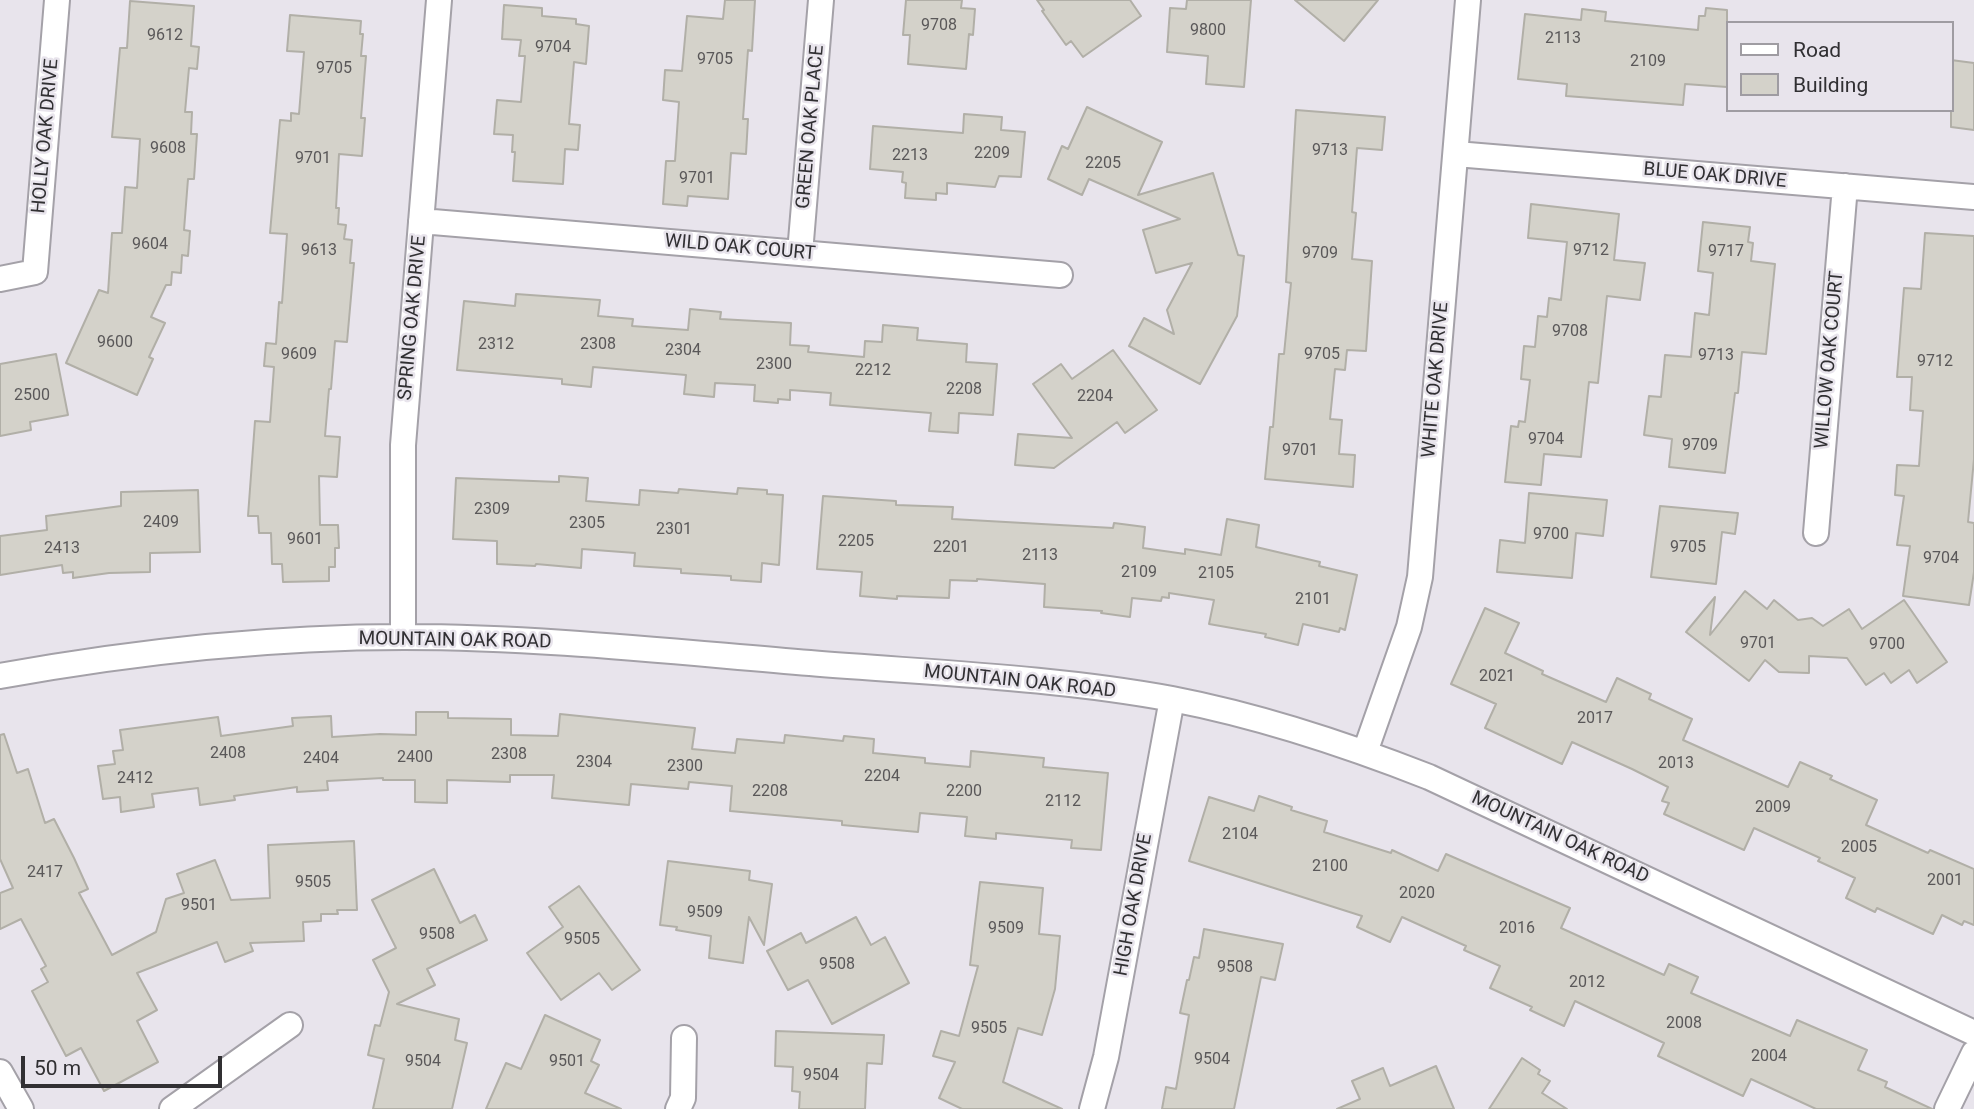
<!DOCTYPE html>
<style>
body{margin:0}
#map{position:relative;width:1974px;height:1109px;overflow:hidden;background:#e8e4ec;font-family:Roboto,sans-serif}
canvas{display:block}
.legend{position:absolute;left:1726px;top:21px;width:228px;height:91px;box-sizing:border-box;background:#e8e4ec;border:2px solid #9f9ca2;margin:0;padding:9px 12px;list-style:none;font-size:21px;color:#313033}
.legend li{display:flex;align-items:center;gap:14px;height:35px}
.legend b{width:35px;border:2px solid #9f9ca2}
.scale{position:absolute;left:21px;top:1056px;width:201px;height:32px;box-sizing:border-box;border:4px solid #313033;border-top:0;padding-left:9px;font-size:21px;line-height:24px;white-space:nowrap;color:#313033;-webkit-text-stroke:5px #e8e4ec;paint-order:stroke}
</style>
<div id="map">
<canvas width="1974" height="1109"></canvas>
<ul class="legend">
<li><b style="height:9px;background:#fff"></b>Road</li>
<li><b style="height:19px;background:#d4d2ca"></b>Building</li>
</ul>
<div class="scale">50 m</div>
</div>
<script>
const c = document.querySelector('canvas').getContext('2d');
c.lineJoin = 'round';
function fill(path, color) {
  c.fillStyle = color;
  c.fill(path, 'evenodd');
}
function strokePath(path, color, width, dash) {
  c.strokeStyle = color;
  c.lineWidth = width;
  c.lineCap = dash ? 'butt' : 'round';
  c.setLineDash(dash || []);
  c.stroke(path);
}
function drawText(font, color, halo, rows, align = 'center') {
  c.font = font + ' Roboto,sans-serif';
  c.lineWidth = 5;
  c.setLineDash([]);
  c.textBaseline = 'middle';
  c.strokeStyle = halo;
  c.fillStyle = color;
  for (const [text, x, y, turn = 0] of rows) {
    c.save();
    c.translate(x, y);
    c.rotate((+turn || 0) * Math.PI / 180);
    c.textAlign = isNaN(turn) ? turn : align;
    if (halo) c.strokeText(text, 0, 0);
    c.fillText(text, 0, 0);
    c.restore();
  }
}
const building = new Path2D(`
 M725,0h30l-3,51 -4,-1 -5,69h5l-2,35 -15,-1 -3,46 -40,-3 -1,10 -24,-2 3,-43h9l4,-59 -16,-2 2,-30 17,1 5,-55 36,3z
 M906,0h56l-1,8 14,1 -2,26 -4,-1 -3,35 -58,-5 2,-29h-7z
 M1037,0h93l11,16 -58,41 -12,-16 -5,4 -24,-34 2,-1z
 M1187,0h64l-7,87 -38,-3 2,-28 -41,-4 3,-44 16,1z
 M1295,0h83l-34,41z
 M130,1l64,5 -3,40 8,1 -2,22 -8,-1 -4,44h7l-1,22h6l-3,45h-6l-4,51 6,1 -2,25 -6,-1 -1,18 -9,-1 -1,13h-5l-15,32 14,6 -16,34 4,2 -16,36 -71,-32 33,-73 9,3 4,-60h10l3,-46 12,1 3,-49 -28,-2 8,-89h7z
 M504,5l38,3v8l34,3v5l13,2 -3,38 -12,-2 -5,62 11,1 -2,25 -13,-1 -2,35 -50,-3 2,-29h-3l1,-17 -19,-1 3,-34 24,2 4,-46h-6l2,-16 -19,-1z
 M1706,8l21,2v77l-42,-3 -2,21 -117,-9 1,-12 -49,-5 7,-65 56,6 1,-11 24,3 -1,9 93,9 1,-14h6z
 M290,15l71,6 -1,13h3l-2,22h5l-5,62h4l-3,38 -23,-2 -3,54h3l-1,16 8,1 -2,14 8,1 -2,23h4l-7,79 -12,-1 -4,48h-2l-4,47 15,1 -3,40 -18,-1 1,49h18l1,23h-4v19h-6v14l-46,1 -1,-18h-10l-1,-31h-12l-1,-17h-10l7,-95 15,1 4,-55 -10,-1 2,-23 10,1 3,-42 3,1 5,-69 -17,-1 10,-113 11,1v-8l8,1 5,-62 -17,-1z
 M1951,60l23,3v67l-23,-3z
 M1087,107l75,35 -24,53 75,-22 25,82 6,1 -7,60 -37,68 -71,-38 15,-28 30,16 -7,-24 25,-47 -36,10 -13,-43 37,-11 -91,-40 -7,16 -34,-16 14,-33 6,3z
 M1296,110l89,7 -3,33 -25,-2 -5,64 4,1 -4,46 20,2 -6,90 -19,-1 -2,20 -10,-1 -5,50 12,1 -3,34 16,1 -2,32 -88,-8 5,-52h3l6,-73h5l7,-71 -5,-1z
 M964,114l38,3 -1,13 24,2 -4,45 -22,-1 -4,11 -48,-4v11l-11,-1v7l-31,-2 1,-15 -4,-1 1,-10 -33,-3 3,-43 90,7z
 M1531,204l88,10 -5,46 31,3 -5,37 -33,-4 -9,87 -9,-1 -8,75 -37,-3 -3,31 -36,-3 6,-56 7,1 1,-6 6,1 5,-42 -9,-1 3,-33 11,1 3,-31 9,1 2,-19 12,2 6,-58 -39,-4z
 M1703,222l47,5 -2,15 5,1 -2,18 24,3 -9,90 -24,-2 -4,41h-3l-10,80 -56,-6 3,-28 -28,-4 5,-39 12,1 4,-42 26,2 4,-44 14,2 4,-42 -15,-2z
 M1925,233l49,3v223l-6,63 6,1v49l-5,33 -66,-9 7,-50 -13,-1 7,-49 -9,-1 2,-30 22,1 4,-55 -13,-1 2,-33h-15l7,-89 17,1z
 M516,294l84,6 -2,16 35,3 -1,7 56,4 2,-21 31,3 -1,7 71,4 -1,22 19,1 -1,6 56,5 1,-16 17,1 1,-17 35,3 -1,12 50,4 -1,18 31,2 -4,51 -34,-2 -1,20 -29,-2 2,-18 -101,-8 1,-12 -41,-3v10l-12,-1v4l-24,-2 1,-16 -40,-2 -1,14 -30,-3 2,-19 -93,-8 -2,20 -29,-3v-5l-105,-9 7,-69 51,5z
 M1113,350l44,60 -32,23 -8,-11 -63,46 -39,-3 3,-31 54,4 -39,-54 28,-20 11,15z
 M56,354l12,61 -38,7 1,8 -31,6v-72z
 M559,476l29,2 -2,23 53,4 1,-15 38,3 1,-4 58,5 1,-6 29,2v4l16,1 -4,70 -17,-2 -1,19 -30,-2v-4l-50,-3v-4l-47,-3 1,-13 -53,-4 -1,19 -45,-4 -1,2 -38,-2v-23l-44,-2 3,-61 103,4z
 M198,490l2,62 -50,1v19l-41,1 -36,5v-6l-10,1 -1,-8 -62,10v-39l47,-6 -1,-14 75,-10v-14z
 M1529,493l78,7 -4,36 -27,-3 -4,45 -75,-6 3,-32 25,3z
 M823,496l73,5v4l57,2 -1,12 161,9 1,-5 31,4 -2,21 42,6v-5l36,6 6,-36 32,6 -3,22 64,15 -1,4 38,9 -12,55 -5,-2 -1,4 -36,-8 -5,21 -33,-8 1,-3 -57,-10 5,-24 -45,-7v5l-7,-1 -1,4 -29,-3 -2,19 -29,-4 1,-2 -58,-4 1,-23 -68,-5v2l-27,-1 -1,18 -52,-2v3l-37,-3 2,-24 -45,-3z
 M1660,506l78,7 -3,21 -13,-2 -6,52 -65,-7z
 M1745,591l22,18 7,-9 24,20 14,-2 11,8 26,-17 13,20 42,-29 43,62 -30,21 -8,-13 -18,13 -7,-10 -18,12 -19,-27 -38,-2v17l-30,-1 -14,-12 -16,21 -63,-49 29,-35 -5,38z
 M1485,608l34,15 -14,30 38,18 -1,3 64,28 11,-24 34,16 -2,5 43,20 -9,21 105,47 12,-25 32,14 -2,3 47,21 -11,25 62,28 2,-3 44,19v56l-10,-4 -2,4 -20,-10 -9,19 -56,-26 -2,4 -29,-14 9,-20 -37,-17 2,-3 -66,-30 -10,22 -80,-36 5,-11 -7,-2 6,-14 -36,-18 -60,-27 -10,22 -77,-36 11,-24 -45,-20z
 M416,712h32v6l63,1v16l47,1 2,-22 135,14 -3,21 43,4 2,-14 47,4 1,-8 58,6 1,-5 30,3 -1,14 52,5v5l45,4 1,-16 73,7 -1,9 65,6 -7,77 -30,-2 1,-8 -76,-7v6l-31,-3 2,-19 -47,-4 -2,19 -76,-7v-4l-112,-10 2,-25 -43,-4 -1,7 -57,-5 -2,21 -77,-7 2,-23h-44v7l-63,-2v23l-32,-1v-22h-32v-2l-56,3 1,9 -31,2v-5l-63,9 1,4 -35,5 -2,-17 -46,6 2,13 -33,5 -1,-15 -17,2 -5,-33 17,-2 -2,-13 10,-1 -3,-20 98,-13 3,19 72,-10 -1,-8 39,-2 1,21 48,-3 36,1z
 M4,734l13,39 11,-4 17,54 9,-4 20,39 14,31 -9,4 33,62 44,-23 10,-33 18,-6 -7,-19 38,-14 16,40 39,-2 -2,-53 86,-4 3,69h-20l1,4h-17v7l-18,1 1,19 -54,2 3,8 -28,11 -8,-20 -80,31 20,37 -20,11 21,41 -54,29 -23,-43 -15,8 -34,-65 16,-9 -7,-13 5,-3 -25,-47 -21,10v-36l13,-5 -13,-29v-124z
 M1259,796l33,11 -1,3 36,11 -3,11 67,21 1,-3 46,21 8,-17 124,54 -9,20 103,47 5,-11 29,13 -7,16 99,43 7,-16 70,30 -9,20 29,12 -2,5 47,22h-116l-65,-30 -8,17 -85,-40 6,-13 -89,-42 -11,25 -34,-16 2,-3 -42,-19 10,-22 -36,-16 2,-4 -64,-29 -12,25 -33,-15 5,-11 -173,-55 20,-64 45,14z
 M668,861l82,10 -1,9 23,4 -8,61 -15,-28 -6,46 -34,-5 2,-22 -35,-6 1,-3 -17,-2z
 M434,869l26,54 15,-8 12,25 -60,29 8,16 -38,19 62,15 -4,21 12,3 -15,66h-79l11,-50 -16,-4 7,-30 5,1 9,-34 -16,-32 23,-12 -24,-48z
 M980,882l63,6 -4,46 21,2 -5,53 -13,46 -24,-7 -15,54 59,27h-100l-23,-11 16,-36 -22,-6 8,-25 18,5 19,-70 -8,-1z
 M579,886l61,84 -28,20 -13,-17 -38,27 -34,-47 36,-26 -14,-20z
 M856,917l15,28 14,-8 24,46 -77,41 -24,-44 -20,10 -21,-39 34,-18 5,10z
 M1204,929l79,15 -8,36 -14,-3 -27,132h-72l4,-22 10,2 13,-74 -9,-2 7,-33h2l5,-23 5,1z
 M545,1015l55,25 -9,21 8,4 -14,28 36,16h-135l20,-46 15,6z
 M776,1031l108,4 -2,29 -15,-1 -2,46h-66l1,-17 -8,-1 1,-24 -18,-1z
 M1522,1058l18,12 -2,4 12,7 -8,12 25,16h-78z
 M1436,1066l18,43h-117l23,-10 -8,-18 31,-13 7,18z`);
fill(building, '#d4d2ca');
strokePath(building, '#b1afa7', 2);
const street = new Path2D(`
 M1456,154l518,43
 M421,221l639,54
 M800,253l21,-253
 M0,279l35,-7 22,-272
 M1816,533l29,-347
 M403,637v-192l36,-445
 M0,676c133,-24 269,-39 404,-39 136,0 271,15 406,26 120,10 243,14 362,36 88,17 173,45 257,78l545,256
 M1365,752l44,-125 11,-50 48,-577
 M0,1072l21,37
 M172,1109l118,-84
 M678,1109l5,-11 1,-60
 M1092,1109l14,-52 66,-358
 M1947,1109l27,-56`);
strokePath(street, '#a4a1a8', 28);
strokePath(street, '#fff', 24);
drawText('16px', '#5a5859', null, [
 ["9708",939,26],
 ["9800",1208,31],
 ["9612",165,36],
 ["2113",1563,39],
 ["9704",553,48],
 ["9705",715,60],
 ["2109",1648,62],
 ["9705",334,69],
 ["9608",168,149],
 ["9713",1330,151],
 ["2209",992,154],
 ["2213",910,156],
 ["9701",313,159],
 ["2205",1103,164],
 ["9701",697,179],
 ["9604",150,245],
 ["9613",319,251],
 ["9712",1591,251],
 ["9717",1726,252],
 ["9709",1320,254],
 ["9708",1570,332],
 ["9600",115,343],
 ["2312",496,345],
 ["2308",598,345],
 ["2304",683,351],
 ["9609",299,355],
 ["9705",1322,355],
 ["9713",1716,356],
 ["9712",1935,362],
 ["2300",774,365],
 ["2212",873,371],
 ["2208",964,390],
 ["2500",32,396],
 ["2204",1095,397],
 ["9704",1546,440],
 ["9709",1700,446],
 ["9701",1300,451],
 ["2309",492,510],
 ["2409",161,523],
 ["2305",587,524],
 ["2301",674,530],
 ["9700",1551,535],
 ["9601",305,540],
 ["2205",856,542],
 ["2201",951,548],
 ["9705",1688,548],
 ["2413",62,549],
 ["2113",1040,556],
 ["9704",1941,559],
 ["2109",1139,573],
 ["2105",1216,574],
 ["2101",1313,600],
 ["9701",1758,644],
 ["9700",1887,645],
 ["2021",1497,677],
 ["2017",1595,719],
 ["2408",228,754],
 ["2308",509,755],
 ["2400",415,758],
 ["2404",321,759],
 ["2304",594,763],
 ["2013",1676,764],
 ["2300",685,767],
 ["2204",882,777],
 ["2412",135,779],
 ["2208",770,792],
 ["2200",964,792],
 ["2112",1063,802],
 ["2009",1773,808],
 ["2104",1240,835],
 ["2005",1859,848],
 ["2100",1330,867],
 ["2417",45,873],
 ["2001",1945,881],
 ["9505",313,883],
 ["2020",1417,894],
 ["9501",199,906],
 ["9509",705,913],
 ["9509",1006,929],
 ["2016",1517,929],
 ["9508",437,935],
 ["9505",582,940],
 ["9508",837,965],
 ["9508",1235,968],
 ["2012",1587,983],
 ["2008",1684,1024],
 ["9505",989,1029],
 ["2004",1769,1057],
 ["9504",1212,1060],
 ["9504",423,1062],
 ["9501",567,1062],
 ["9504",821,1076]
]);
drawText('19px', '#313033', '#e8e4ec', [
 ["GREEN OAK PLACE",811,127,-85],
 ["HOLLY OAK DRIVE",46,136,-85],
 ["BLUE OAK DRIVE",1715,176,5],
 ["WILD OAK COURT",740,248,5],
 ["SPRING OAK DRIVE",413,318,-85],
 ["WILLOW OAK COURT",1830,360,-85],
 ["WHITE OAK DRIVE",1436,380,-85],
 ["MOUNTAIN OAK ROAD",455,641,1],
 ["MOUNTAIN OAK ROAD",1020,682,6],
 ["MOUNTAIN OAK ROAD",1560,838,25],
 ["HIGH OAK DRIVE",1134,905,-80]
]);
</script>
